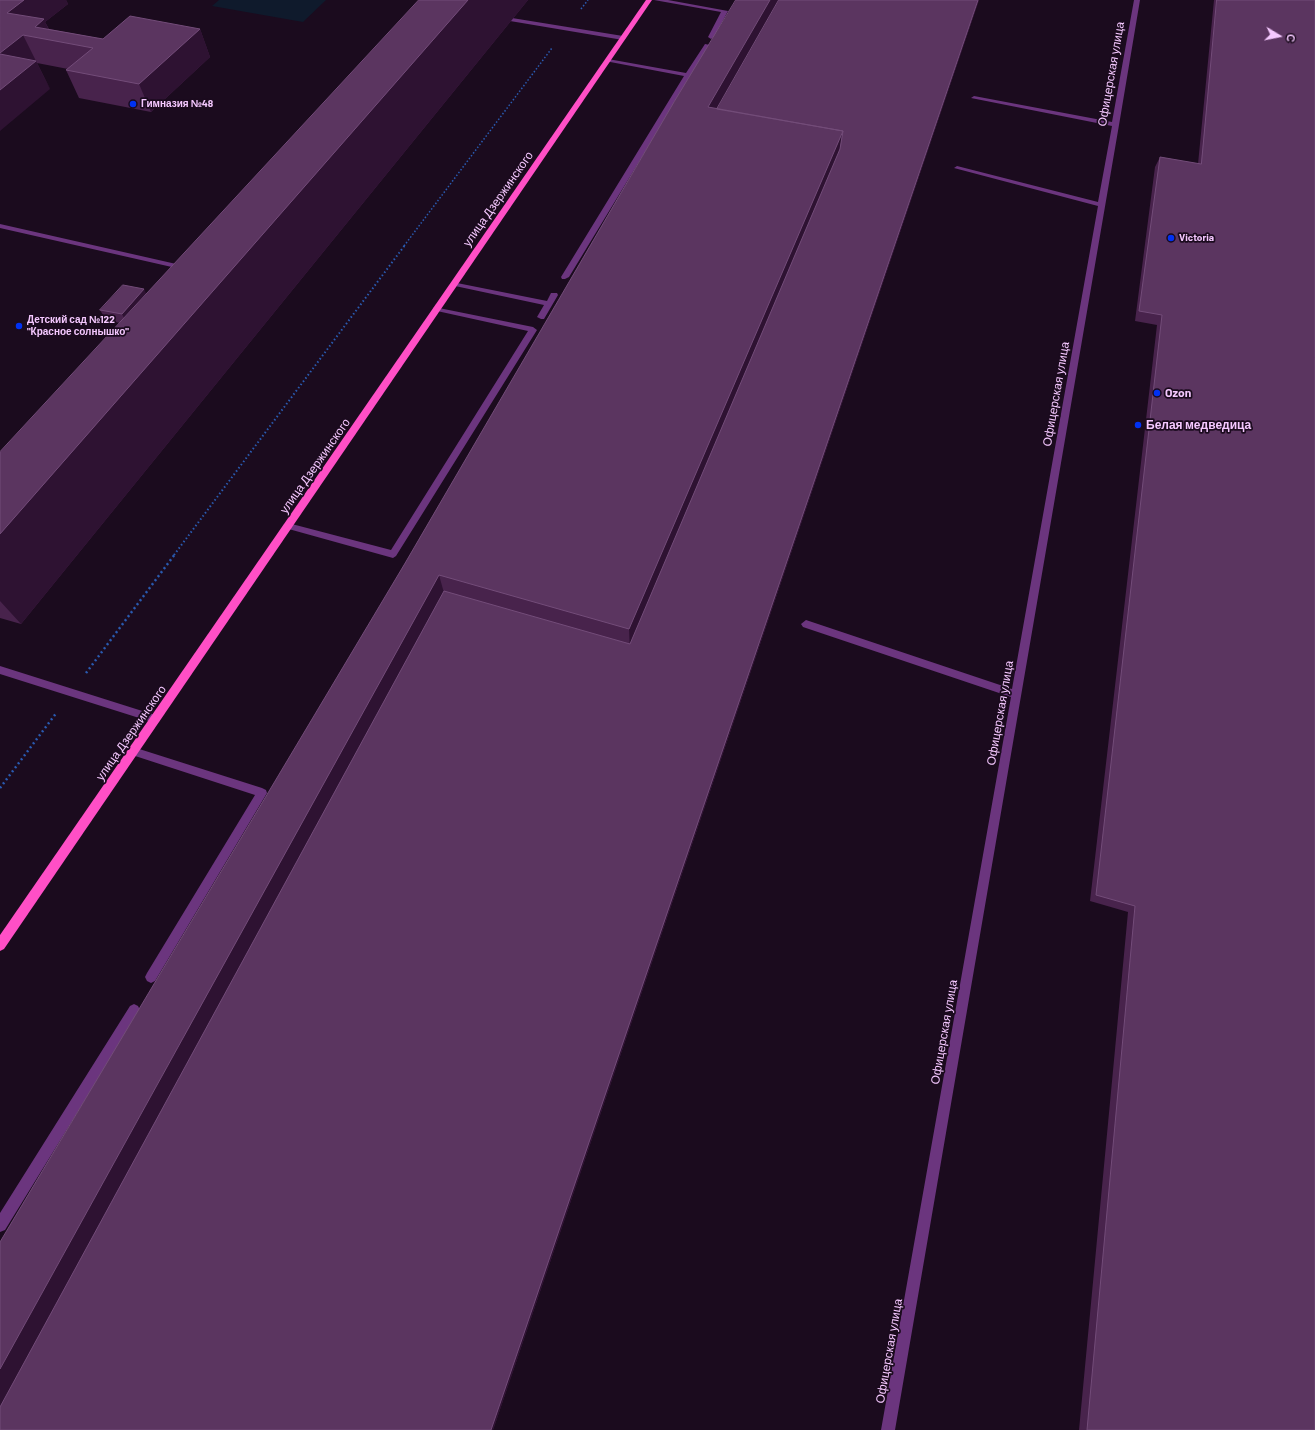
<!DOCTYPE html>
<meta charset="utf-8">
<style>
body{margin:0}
#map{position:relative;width:1315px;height:1430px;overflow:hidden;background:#1b0b1e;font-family:Barlow,sans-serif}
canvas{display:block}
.north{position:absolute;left:1259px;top:16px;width:40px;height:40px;-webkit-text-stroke:3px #1b0b1e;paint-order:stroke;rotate:100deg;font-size:11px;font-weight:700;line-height:16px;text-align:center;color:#f5c8ff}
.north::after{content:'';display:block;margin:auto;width:14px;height:18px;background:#f5c8ff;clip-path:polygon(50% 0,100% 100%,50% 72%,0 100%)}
</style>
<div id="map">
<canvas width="1315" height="1430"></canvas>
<div class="north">С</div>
</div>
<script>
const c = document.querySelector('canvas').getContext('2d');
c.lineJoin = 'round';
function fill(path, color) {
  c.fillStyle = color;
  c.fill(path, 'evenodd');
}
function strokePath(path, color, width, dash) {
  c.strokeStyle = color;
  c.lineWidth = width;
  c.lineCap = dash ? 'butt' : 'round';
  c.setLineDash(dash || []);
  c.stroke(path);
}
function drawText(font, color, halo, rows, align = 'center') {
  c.font = font + ' Barlow,sans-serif';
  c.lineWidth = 3.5;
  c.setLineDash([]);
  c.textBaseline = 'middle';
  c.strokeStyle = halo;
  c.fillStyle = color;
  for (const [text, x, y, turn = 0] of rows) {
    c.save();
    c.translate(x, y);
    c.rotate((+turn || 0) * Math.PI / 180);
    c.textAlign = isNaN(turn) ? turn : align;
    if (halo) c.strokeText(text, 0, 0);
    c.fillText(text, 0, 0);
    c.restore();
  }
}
fill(new Path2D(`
 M219,0h107l-23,22 -91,-16z`), '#0f1a2c');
strokePath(new Path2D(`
 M581,9l7,-9
 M404,246l148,-198`), '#2a5bb1', 1.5, [1.5, 2]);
strokePath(new Path2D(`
 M174,555l231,-310`), '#2a5bb1', 2, [1.5, 2.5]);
strokePath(new Path2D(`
 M86,673l89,-119
 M0,788l57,-76`), '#2a5bb1', 2.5, [2, 3]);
fill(new Path2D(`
 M654,0h14l60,11 -14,26 -3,2 -3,-2 13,-25z
 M1134,0h6l-21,125 -224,1305h-14l130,-733 -208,-70 -2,-3 5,-4 206,69 86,-483 -144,-38 3,-2 141,36 14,-76 -141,-28 3,-2 138,26z
 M512,18l111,18 3,2 -3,2 -113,-19v-2z
 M705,44l5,1 -141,232 -4,2h-3l-1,-2 123,-201 -79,-15 3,-2 78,14z
 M0,224l185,42 4,2 -4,2 -185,-42z
 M452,282l95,19 4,-8h6l1,2 -14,24h-3l-4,-2 7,-12 -89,-19h-3z
 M434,307l99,20 4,3 -141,226 -3,2 -108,-30 -1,-2 1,-2 3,-1 103,27 137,-219 -91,-20 -4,-2z
 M0,666l155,49 4,1 1,3 -1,3 -4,1 -155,-49z
 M133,747l129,41 4,2 1,3 -112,188 -4,2 -4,-2 -2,-4 2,-4 108,-178 -126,-41 -1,-3 1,-3z
 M134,1004l4,2 2,4 -2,4 -133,216 -5,2v-19l130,-207z`), '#6b357e');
fill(new Path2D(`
 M646,0h6l-648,949 -4,2v-16z`), '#ff4fc6');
fill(new Path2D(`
 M0,0h66l2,4 -23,18 4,7 54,10 97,-10 10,28 -59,55 -72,-14 -13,-28 2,-1 -31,-6 13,26z
 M419,0h109l-507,624 -21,-6v-166l120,-129 -14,-3 -6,-10 46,-16z
 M979,0l-486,1430h-493l404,-865z
 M1214,0h101v1430h-236l49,-518 -38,-11 67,-576 -22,-4 20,-154 5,-10 38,7z`), '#48234c');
fill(new Path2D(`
 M24,0h42l2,4 -23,18 9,18 -31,-5 27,54 -50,42v-78l7,-40z
 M468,0h60l-507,624 -21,-23v-67z
 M770,0h13l-76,136 1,-29z
 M978,0h1l-486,1430h-2z
 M200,29l10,28 -59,55 -12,-28z
 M843,131l-5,28 -208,494 -1,-24z
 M144,289l5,10 -22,25 -5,-10z
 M439,575l7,25 -446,828v-59z`), '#2e1232');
const building = new Path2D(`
 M0,0h24l-17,13 37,6 -9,8 68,12 27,-23 70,13 -61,55 -73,-14 27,-22 -70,-13 -23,18z
 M419,0h49l-468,534v-82z
 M736,0h34l-62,107 135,24 -214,498 -190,-54 -439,794v-127l404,-677 270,-463z
 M779,0h199l-487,1430h-491v-23l444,-816 186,53 210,-495 3,-18 -126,-22z
 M1217,0h98v1430h-228l48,-524 -39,-11 66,-580 -23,-4 21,-154 41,7z
 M0,54l36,7 -36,29z
 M123,285l21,4 -22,25 -22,-4z`);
fill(building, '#5b3560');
strokePath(building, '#734c79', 1);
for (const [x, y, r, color] of [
 [133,104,4,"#0031f3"],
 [1171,238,4,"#0031f3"],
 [19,326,4,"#0031f3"],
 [1157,393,4,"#0031f3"],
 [1138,425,4,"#0031f3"]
]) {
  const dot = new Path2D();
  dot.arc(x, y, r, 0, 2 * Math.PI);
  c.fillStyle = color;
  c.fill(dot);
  strokePath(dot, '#1b0b1e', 1.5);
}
drawText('bold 10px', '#f5c8ff', '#1b0b1e', [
 ["Гимназия №48",141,104],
 ["Victoria",1179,238],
 ["Детский сад №122",27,320],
 ["\"Красное солнышко\"",27,332]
], 'left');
drawText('12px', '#f5c8ff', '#1b0b1e', [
 ["Офицерская улица",1111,74,-80],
 ["улица Дзержинского",498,199,-55],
 ["Офицерская улица",1056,394,-80],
 ["улица Дзержинского",315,466,-55],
 ["Офицерская улица",1000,713,-80],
 ["улица Дзержинского",131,733,-55],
 ["Офицерская улица",944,1032,-80],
 ["Офицерская улица",889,1351,-80]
]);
drawText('bold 12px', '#f5c8ff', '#1b0b1e', [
 ["Ozon",1165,393],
 ["Белая медведица",1146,425]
], 'left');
</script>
